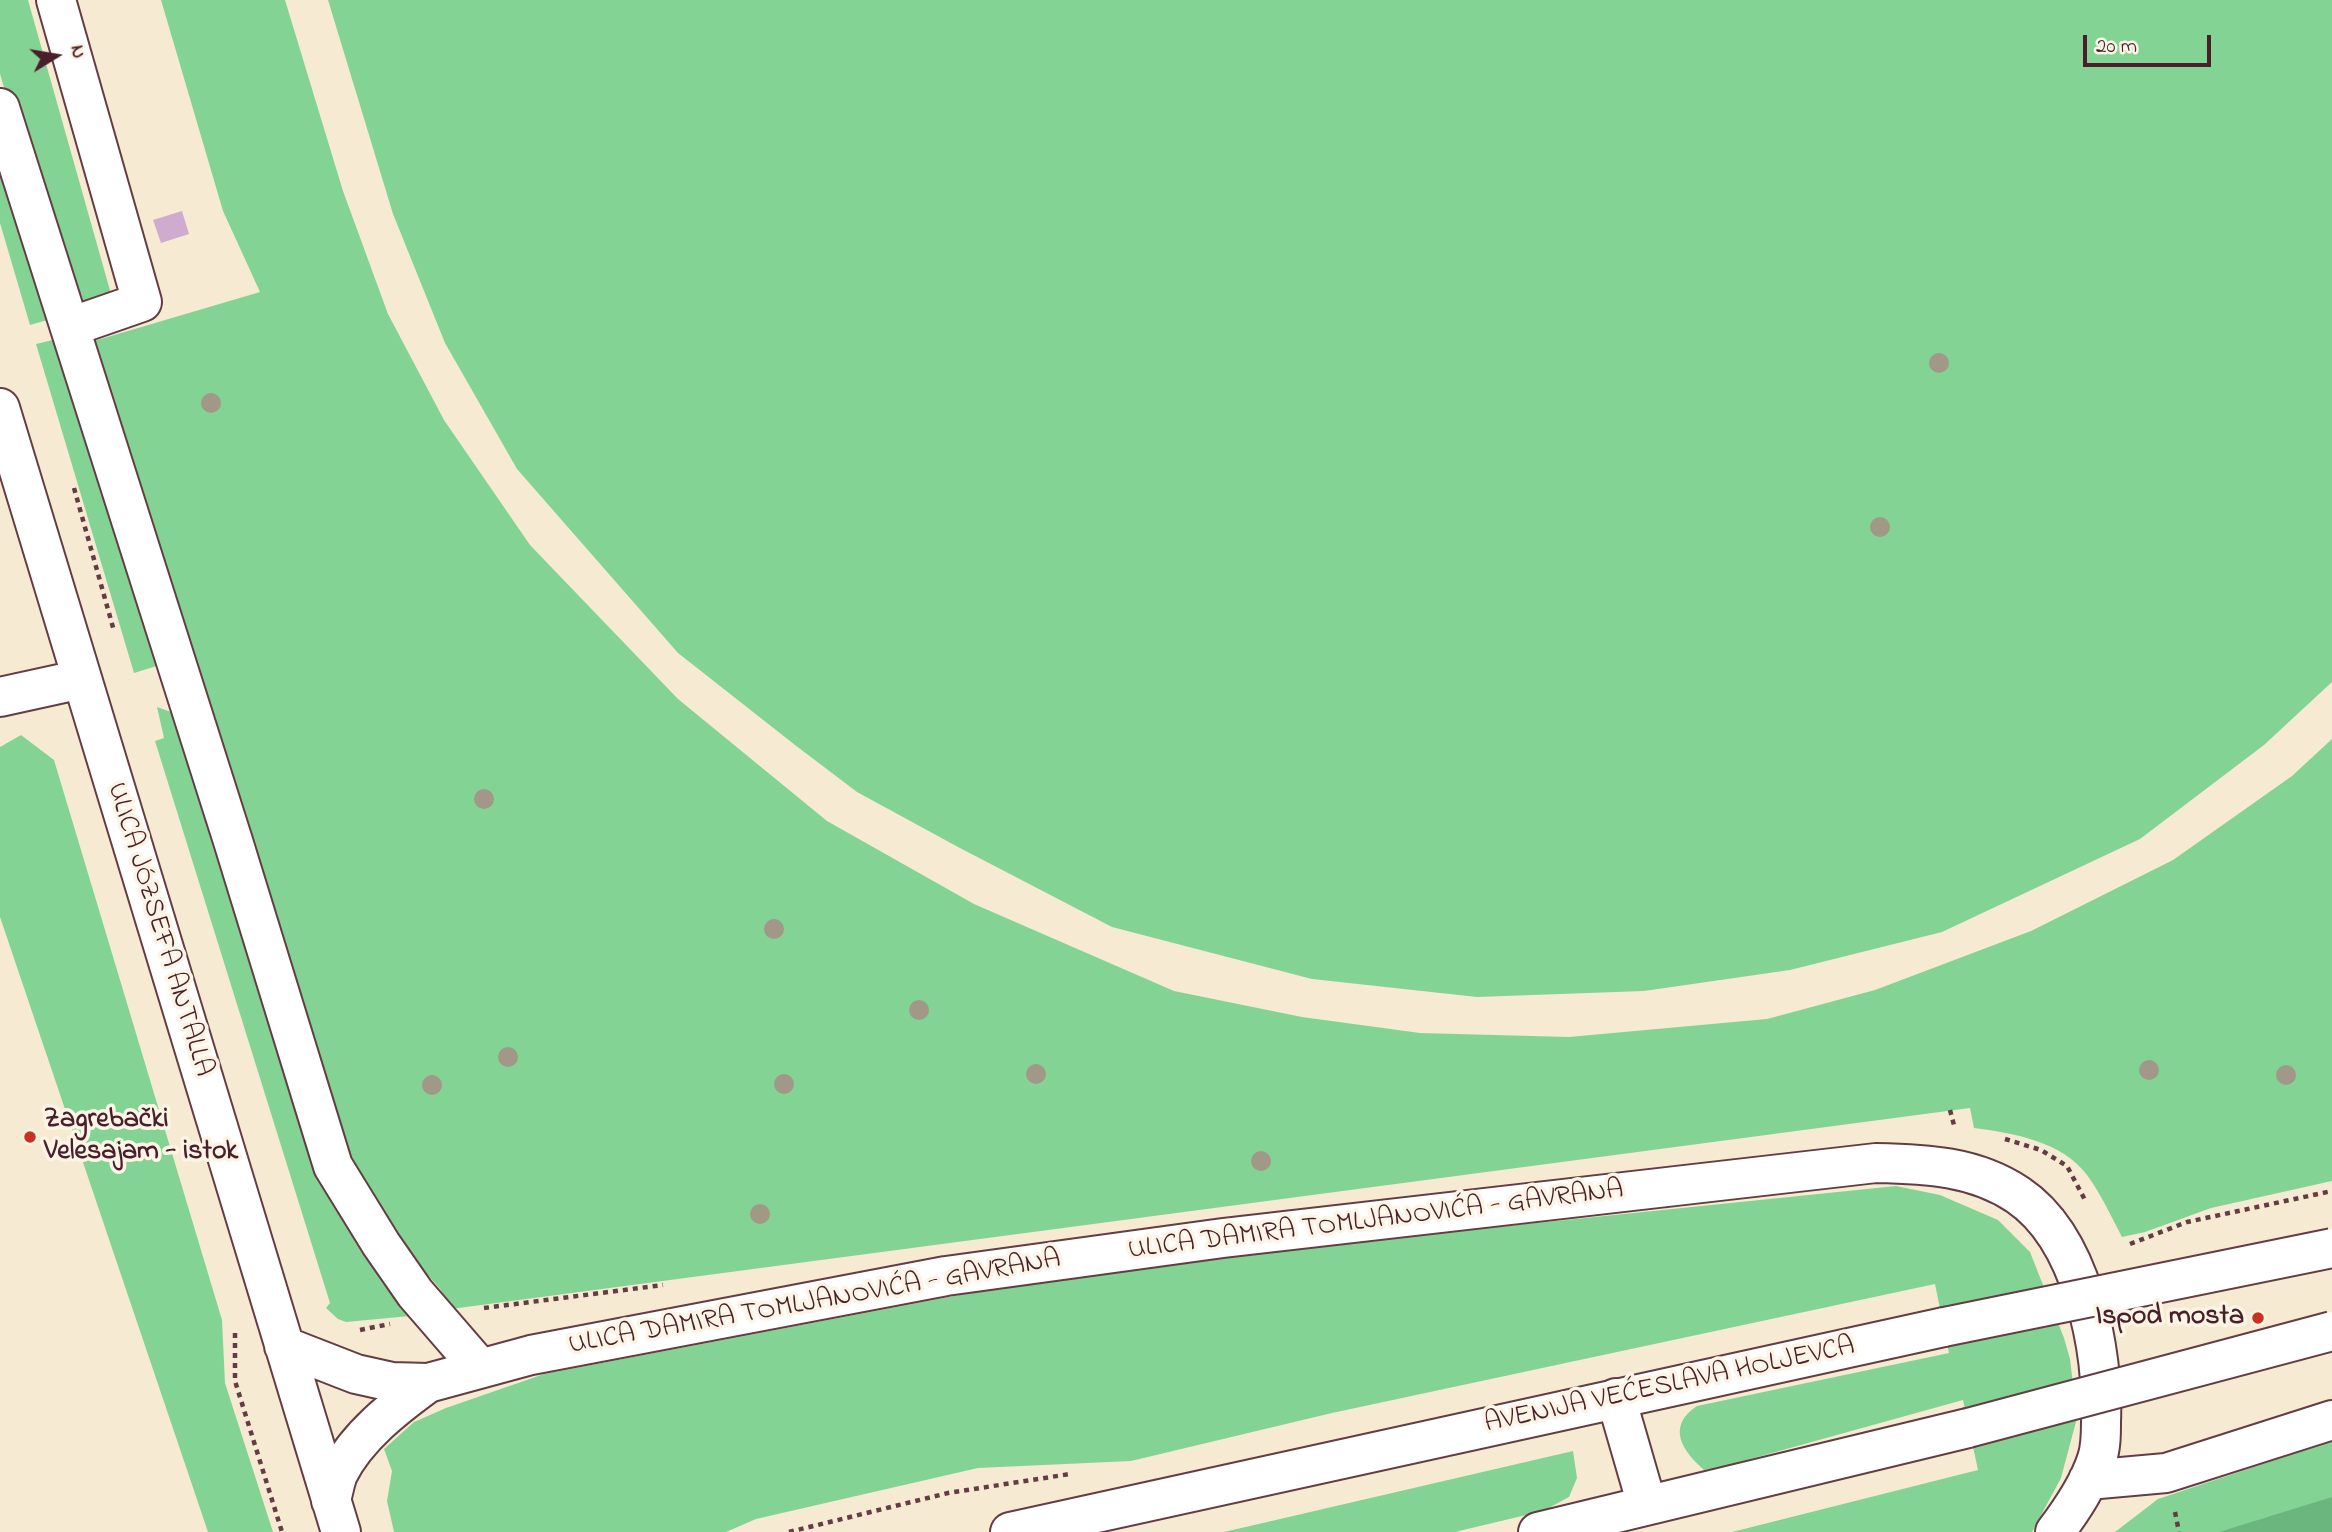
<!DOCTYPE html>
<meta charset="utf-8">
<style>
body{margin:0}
#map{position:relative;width:2332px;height:1532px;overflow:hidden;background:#f7ead2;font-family:"Indie Flower",sans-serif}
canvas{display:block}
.north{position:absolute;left:21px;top:21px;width:70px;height:70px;-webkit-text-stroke:5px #fcf5e5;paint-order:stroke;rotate:79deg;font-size:19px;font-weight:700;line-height:28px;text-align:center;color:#4a1f2b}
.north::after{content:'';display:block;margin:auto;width:24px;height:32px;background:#4a1f2b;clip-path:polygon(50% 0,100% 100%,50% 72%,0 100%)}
.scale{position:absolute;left:2083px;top:35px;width:128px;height:32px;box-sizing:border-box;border:4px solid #4a1f2b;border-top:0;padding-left:9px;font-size:21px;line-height:24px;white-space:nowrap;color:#4a1f2b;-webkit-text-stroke:5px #fcf5e5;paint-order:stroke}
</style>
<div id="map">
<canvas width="2332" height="1532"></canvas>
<div class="north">N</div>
<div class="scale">20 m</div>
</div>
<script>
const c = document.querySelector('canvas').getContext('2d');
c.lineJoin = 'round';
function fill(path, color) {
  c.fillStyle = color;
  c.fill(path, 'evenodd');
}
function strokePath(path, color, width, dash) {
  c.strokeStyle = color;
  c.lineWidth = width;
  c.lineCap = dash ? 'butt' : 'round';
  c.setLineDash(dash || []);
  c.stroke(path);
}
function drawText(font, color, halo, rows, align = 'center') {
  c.font = font + ' "Indie Flower",sans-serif';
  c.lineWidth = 7;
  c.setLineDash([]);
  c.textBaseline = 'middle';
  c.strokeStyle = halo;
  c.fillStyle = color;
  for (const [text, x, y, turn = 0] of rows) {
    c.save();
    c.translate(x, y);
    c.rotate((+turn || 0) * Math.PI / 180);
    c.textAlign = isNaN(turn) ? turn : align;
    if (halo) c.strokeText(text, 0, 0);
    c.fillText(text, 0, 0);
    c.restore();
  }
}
fill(new Path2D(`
 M0,0h28l85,301 -35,9 -44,-121 -34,-115z
 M161,0h124l58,191 45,123 56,106 86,125 148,154 149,122 147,83 200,87 128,26 118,16 149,4 198,-18 108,-29 156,-59 142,-71 119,-84 40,-37v442l-121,27 -66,24 -23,5c-11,-21 -21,-43 -35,-62 -25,-34 -75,-42 -113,-47l-4,-20 -1519,201 -11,-20 -39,-45 -54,-82 -253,-821 166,-49 -37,-81z
 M328,0h2004v682l-68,63 -124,94 -198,93 -152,38 -146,21 -167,6 -165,-18 -200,-52 -154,-80 -101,-55 -62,-47 -117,-92 -161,-184 -72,-126 -52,-129z
 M0,161l51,158 -21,6 -30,-102z
 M57,339l106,325 -29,9 -98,-329z
 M157,707l20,7 233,602 -64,6 -8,-3 -12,-11 4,-5 -175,-562 9,-3z
 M21,735l33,25 168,560 3,63 48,149h-65l-208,-615v-170z
 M1896,1186l44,9 58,25 32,32 34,86 6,21 7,59 -16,60 -29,54h-300l246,-62 -15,-70 -245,68 -14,2c-22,-19 -38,-44 -7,-64l252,-53 -14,-69 -603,129 -201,48 -153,7 -222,51 -30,13h-332l-7,-31 5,-30 -8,-22 30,-27 32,-14 98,-34 468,-89 242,-33z
 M2332,1441v91h-217l43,-33z
 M1573,1451l4,27 -8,19 -26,14 -88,21h-231z`), '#83d494');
fill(new Path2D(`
 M2332,1497v35h-113z`), '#6ab67e');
fill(new Path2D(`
 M182,211l7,23 -28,9 -8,-23z`), '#ceabcf');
const minor = new Path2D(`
 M56,0l86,302 -72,25
 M0,108l233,733 100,325 48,78 34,49 64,74
 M0,408l341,1124
 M0,697l82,-18
 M284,1346l72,28 36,8 36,1 103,-28 415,-79 277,-38 653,-75c50,1 99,3 142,32 64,43 86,155 83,227 0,12 0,25 -4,37 -8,25 -26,52 -42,73
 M1616,1398l31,107
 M2088,1480l78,-7 166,-53
 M331,1501c2,-8 4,-19 7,-27 19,-38 57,-67 90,-91`);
const major = new Path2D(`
 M1010,1532l934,-205
 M1538,1532l430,-104`);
strokePath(minor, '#643d44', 42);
strokePath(major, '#643d44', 42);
strokePath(new Path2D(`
 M74,488l40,143
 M1950,1110l5,19
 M2005,1139l36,11 26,16 18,34
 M2130,1244l57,-22 145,-31
 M484,1308l179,-23
 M360,1330l30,-6
 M235,1333v48l47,151
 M2175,1512l4,20
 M789,1532l159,-39 122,-19`), '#643d44', 4.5, [5, 5]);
strokePath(minor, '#fff', 38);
strokePath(major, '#fff', 38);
const majorBridge = new Path2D(`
 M1944,1327l388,-79
 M1968,1428l364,-97`);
strokePath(majorBridge, '#643d44', 42, []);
strokePath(majorBridge, '#fff', 38);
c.fillStyle = '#a19887';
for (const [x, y] of [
 [1939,363],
 [211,403],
 [1880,527],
 [484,799],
 [774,929],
 [919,1010],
 [508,1057],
 [2149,1070],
 [1036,1074],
 [2286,1075],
 [784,1084],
 [432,1085],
 [1261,1161],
 [760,1214]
]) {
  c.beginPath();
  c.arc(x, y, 10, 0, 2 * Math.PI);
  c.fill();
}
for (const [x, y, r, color] of [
 [30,1137,7,"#c8321e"],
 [2258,1318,7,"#c8321e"]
]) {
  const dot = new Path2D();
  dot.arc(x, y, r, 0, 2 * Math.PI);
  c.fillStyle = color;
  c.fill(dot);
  strokePath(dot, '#fcf5e5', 2.5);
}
drawText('28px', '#4a1f2b', '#fcf5e5', [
 ["ULICA JÓZSEFA ANTALLA",158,930,73],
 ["ULICA DAMIRA TOMLJANOVIĆA - GAVRANA",1376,1222,-7],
 ["ULICA DAMIRA TOMLJANOVIĆA - GAVRANA",815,1304,-10],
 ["AVENIJA VEĆESLAVA HOLJEVCA",1670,1387,-12]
]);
drawText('bold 28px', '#4a1f2b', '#fcf5e5', [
 ["Zagrebački",44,1121],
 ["Velesajam - istok",44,1153],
 ["Ispod mosta",2244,1318,"right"]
], 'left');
</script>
